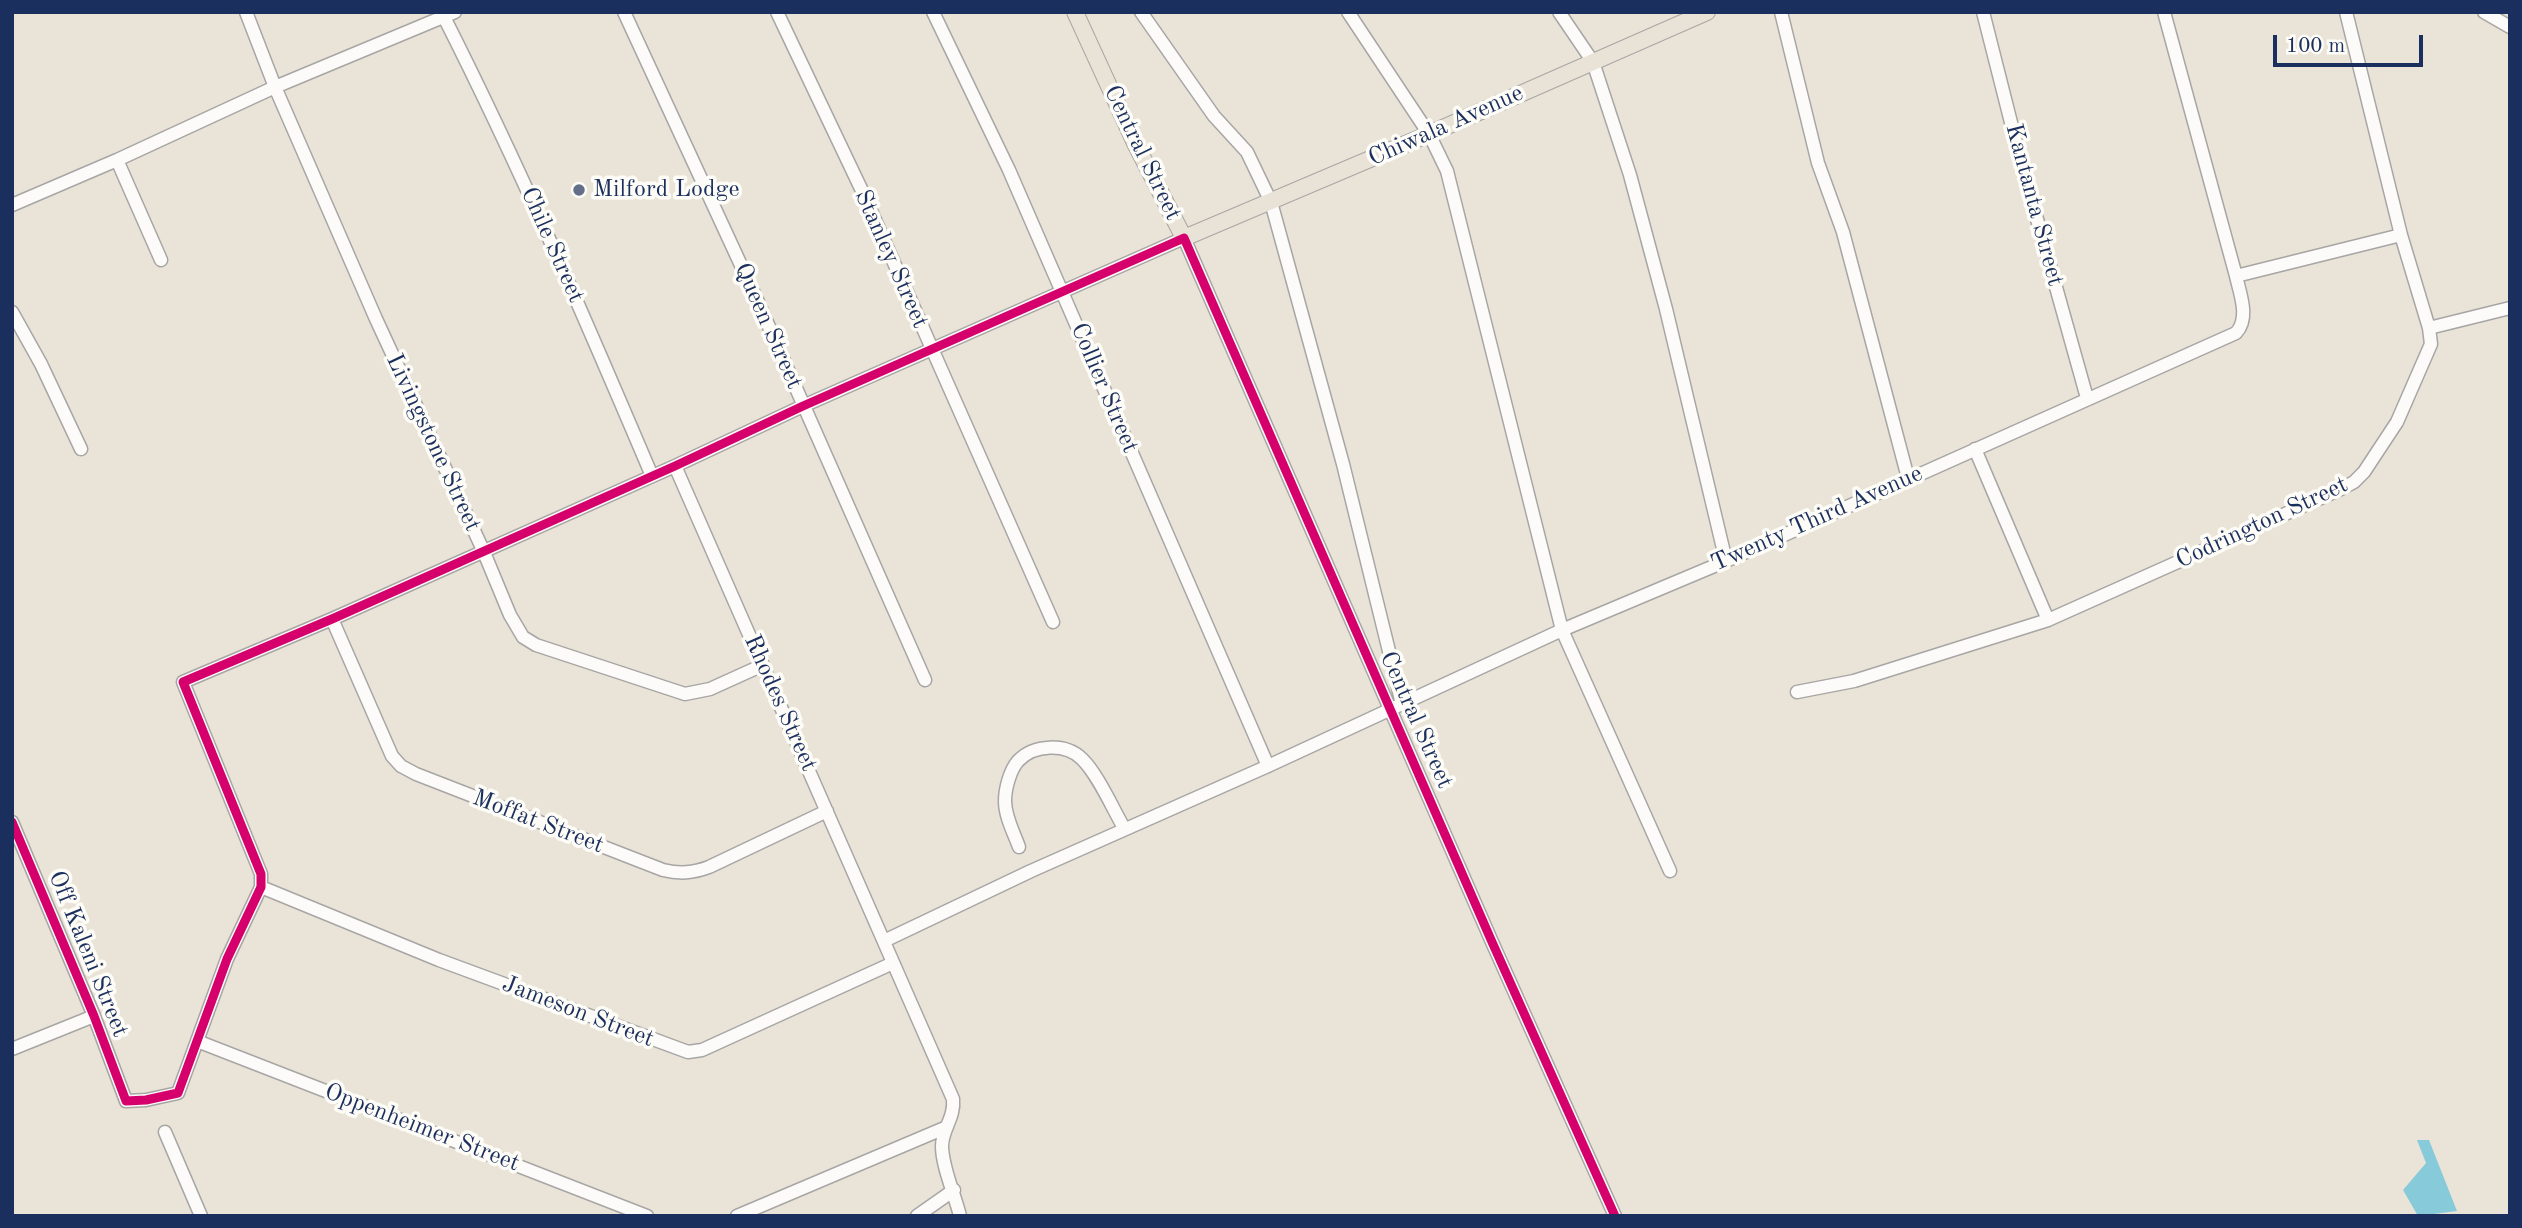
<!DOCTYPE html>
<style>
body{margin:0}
#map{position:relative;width:2522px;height:1228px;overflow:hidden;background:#eae4d8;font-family:"Old Standard TT",serif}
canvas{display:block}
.frame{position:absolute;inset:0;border:14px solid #1b2f5e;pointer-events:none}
.scale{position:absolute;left:2273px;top:35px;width:150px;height:32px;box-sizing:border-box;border:4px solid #1b2f5e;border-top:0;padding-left:9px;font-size:21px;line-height:24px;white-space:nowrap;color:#1b2f5e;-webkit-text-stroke:5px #fdfcf7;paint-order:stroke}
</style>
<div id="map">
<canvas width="2522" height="1228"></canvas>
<div class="frame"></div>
<div class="scale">100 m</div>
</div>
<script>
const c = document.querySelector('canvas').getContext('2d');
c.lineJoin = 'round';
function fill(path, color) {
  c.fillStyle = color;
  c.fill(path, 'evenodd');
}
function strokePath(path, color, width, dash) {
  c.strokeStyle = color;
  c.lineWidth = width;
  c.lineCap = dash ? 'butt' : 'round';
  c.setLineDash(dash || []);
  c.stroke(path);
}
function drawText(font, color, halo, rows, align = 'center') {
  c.font = font + ' "Old Standard TT",serif';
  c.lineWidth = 7;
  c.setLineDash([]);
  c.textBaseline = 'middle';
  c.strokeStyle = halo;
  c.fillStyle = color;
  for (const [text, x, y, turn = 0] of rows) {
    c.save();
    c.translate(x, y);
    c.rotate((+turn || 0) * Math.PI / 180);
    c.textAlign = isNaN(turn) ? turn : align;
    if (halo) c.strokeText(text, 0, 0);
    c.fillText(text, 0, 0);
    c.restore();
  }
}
fill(new Path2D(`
 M2417,1140h12l28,71 -39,5 -15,-26 23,-27z`), '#87cad9');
const minor = new Path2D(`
 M246,12l29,75 101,232 107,231 27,65 13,22 13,8 149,49 25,-5 53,-24
 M624,12l134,290 167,378
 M777,12l87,183 189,427
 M933,12l76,158 259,596
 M1141,12l73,104 33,36 24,50 72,262 59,240
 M1348,12l81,122 18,37 115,459 108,241
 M1559,12l34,50 37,113 36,134 60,252
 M1781,12l37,151 25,69 65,246
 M1983,12l38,150 66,236
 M2484,12l26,15
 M444,17c76,150 142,304 208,459
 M117,160l44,100
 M12,205l105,-45 158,-73 180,-75
 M2236,276l165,-41
 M12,312l29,52 40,85
 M2429,328l81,-20
 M1975,449l73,171
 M675,466l278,633c2,19 -11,30 -11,47 0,21 13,49 18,70
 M332,619l60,137 9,10 15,8 247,96c17,4 30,3 46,-3l118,-56
 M1797,692l57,-11 194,-61 293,-131 13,-7 10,-10 33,-50 34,-78 -2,-16 -28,-93 -55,-223
 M12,822l82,194 32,85 20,-1 32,-7 49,-134 34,-72v-13l-78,-192 149,-63 343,-153 128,-60 381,-168 308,704 123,274
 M1019,847c-5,-14 -14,-30 -14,-46 0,-12 5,-31 13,-40 16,-17 48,-18 64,-2 15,14 31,50 42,69
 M261,887l178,73 249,92 14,-2 191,-87
 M884,941l147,-70 237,-105 294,-136 164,-69 510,-228c14,-15 4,-39 0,-57l-72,-264
 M197,1041l450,175
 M12,1049l82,-33
 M165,1132l36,84
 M737,1216l210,-89
 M917,1216l37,-26`);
const major = new Path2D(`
 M1075,12l60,131 49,95 245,-104 278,-122`);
strokePath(minor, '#a7a6a5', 15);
strokePath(major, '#a7a6a5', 18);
strokePath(minor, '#fcfbf9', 12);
strokePath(major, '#e9e2d6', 16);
strokePath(new Path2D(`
 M12,822l82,194 32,85 20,-1 32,-7 49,-134 34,-72v-13l-78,-192 149,-63 343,-153 128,-60 381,-168 308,704 123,274`), '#d6006c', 9);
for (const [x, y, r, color] of [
 [579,190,7,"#636e89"]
]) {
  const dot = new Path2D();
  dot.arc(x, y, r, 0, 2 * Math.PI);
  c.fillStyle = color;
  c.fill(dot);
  strokePath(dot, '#fdfcf7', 2.5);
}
drawText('24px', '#1b2f5e', '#fdfcf7', [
 ["Chiwala Avenue",1446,126,-24],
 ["Central Street",1142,153,64],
 ["Kantanta Street",2034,205,75],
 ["Chile Street",552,245,66],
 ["Stanley Street",891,259,66],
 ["Queen Street",768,326,66],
 ["Collier Street",1104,388,67],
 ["Livingstone Street",433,443,65],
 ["Twenty Third Avenue",1817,519,-24],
 ["Codrington Street",2262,523,-25],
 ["Rhodes Street",780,703,66],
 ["Central Street",1416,720,66],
 ["Moffat Street",538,822,21],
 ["Off Kaleni Street",88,954,68],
 ["Jameson Street",578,1012,21],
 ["Oppenheimer Street",422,1128,21]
]);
drawText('24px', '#1b2f5e', '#fdfcf7', [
 ["Milford Lodge",593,190]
], 'left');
</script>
